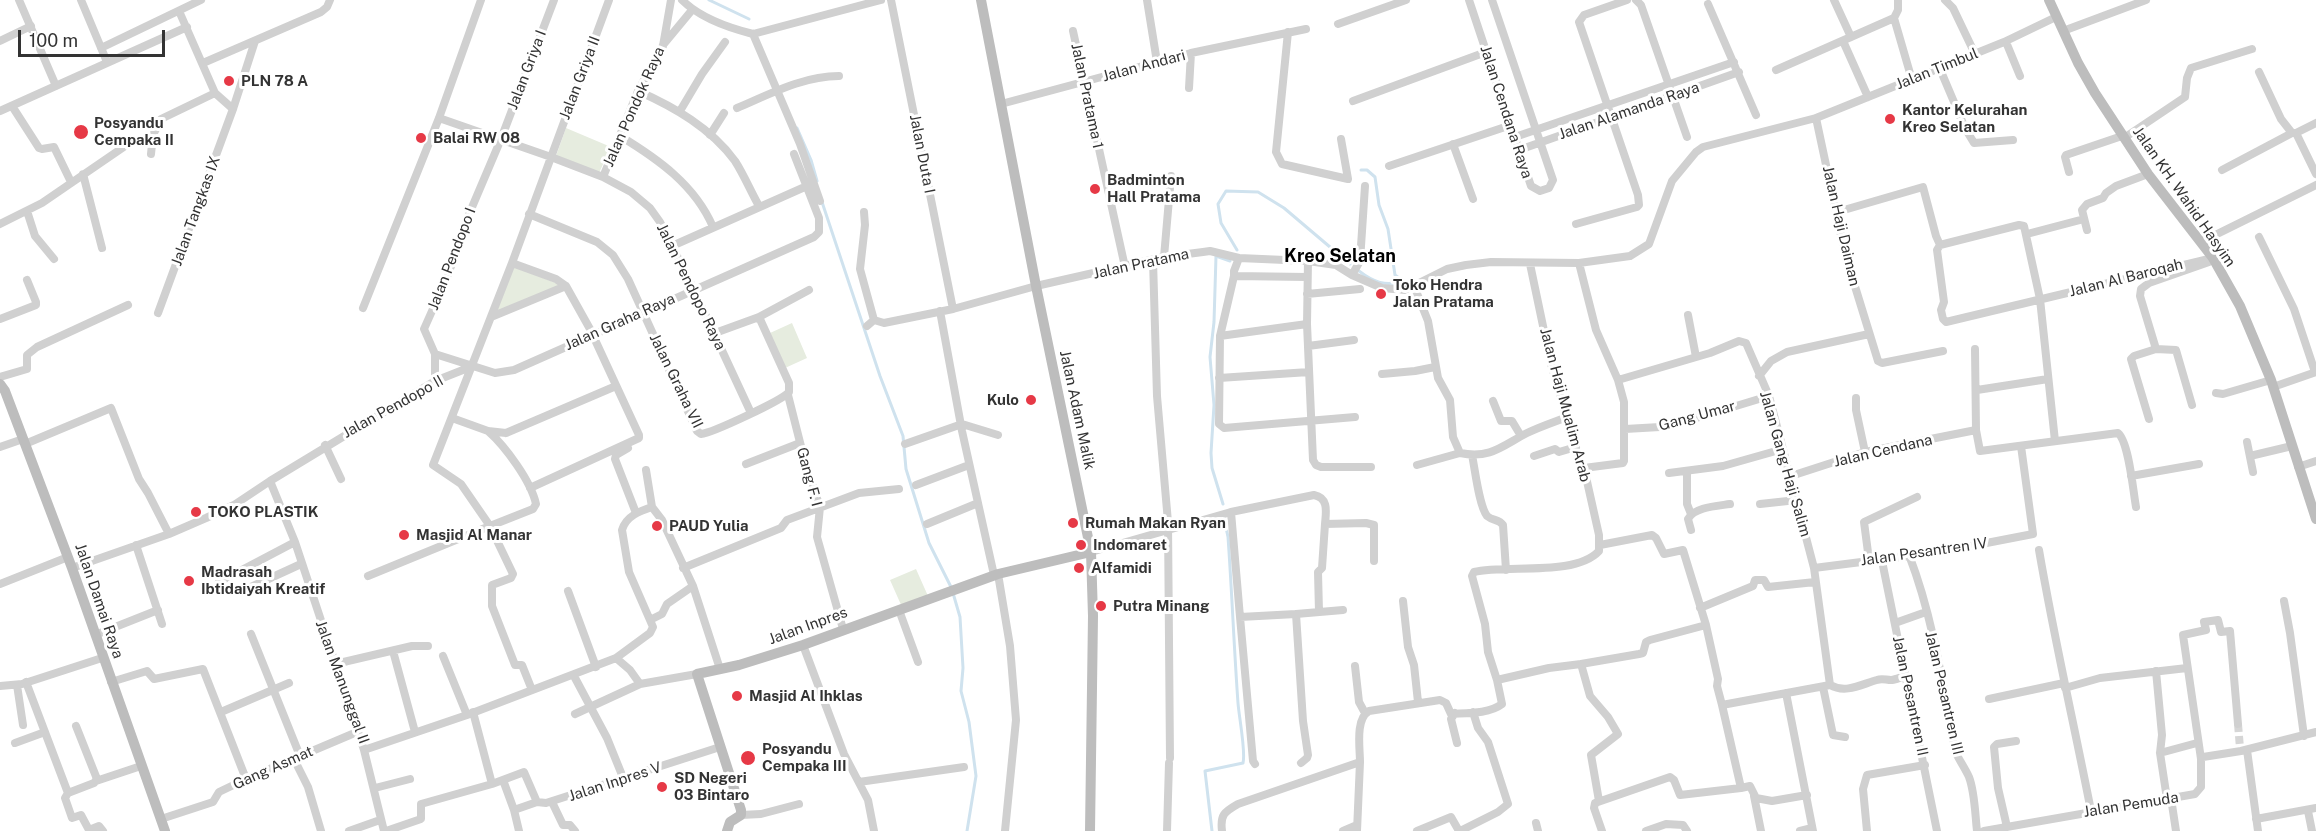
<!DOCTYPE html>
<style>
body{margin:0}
#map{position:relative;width:2316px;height:831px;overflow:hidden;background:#fff;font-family:"Public Sans",sans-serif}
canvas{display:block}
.scale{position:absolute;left:18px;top:30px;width:147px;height:27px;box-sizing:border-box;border:3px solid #333;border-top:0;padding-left:8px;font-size:18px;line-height:21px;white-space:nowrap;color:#333;-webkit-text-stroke:4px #fff;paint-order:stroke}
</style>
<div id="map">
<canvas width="2316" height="831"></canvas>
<div class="scale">100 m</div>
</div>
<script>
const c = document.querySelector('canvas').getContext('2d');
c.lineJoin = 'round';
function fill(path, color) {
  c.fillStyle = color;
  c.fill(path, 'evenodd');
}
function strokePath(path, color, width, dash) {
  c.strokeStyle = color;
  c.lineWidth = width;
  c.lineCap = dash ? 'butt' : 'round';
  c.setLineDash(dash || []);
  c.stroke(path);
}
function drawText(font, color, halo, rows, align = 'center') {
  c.font = font + ' "Public Sans",sans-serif';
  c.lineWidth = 6;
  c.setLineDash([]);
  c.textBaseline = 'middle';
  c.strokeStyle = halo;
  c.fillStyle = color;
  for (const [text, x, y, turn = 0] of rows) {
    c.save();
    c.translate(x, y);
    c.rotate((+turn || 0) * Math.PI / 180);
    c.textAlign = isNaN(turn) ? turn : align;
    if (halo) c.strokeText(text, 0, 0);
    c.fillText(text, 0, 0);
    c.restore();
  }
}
fill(new Path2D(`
 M566,128l45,19 -12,26 -43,-17z
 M513,266l48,19 -65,28z
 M792,323l15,35 -22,10 -15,-35z
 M916,569l12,27 -26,11 -12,-27z`), '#e6ecdf');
strokePath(new Path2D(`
 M709,0l40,19
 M797,128l14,32 6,21
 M822,202l58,174 23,60 3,33 23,74 22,44
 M1237,250l-16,-27 -3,-19 8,-13 32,1 26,16 66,56
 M1359,271c14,11 27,16 44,10l-8,-6 -7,-46 -9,-24 -4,-28 -8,-7h-6
 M1223,504l-11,-36 -1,-15 3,-48 -4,-48 4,-35 2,-66 14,5
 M953,593l7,24 3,51 -2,23 8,31 7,54 -9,55
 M1212,831l-7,-60 38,-8c3,-11 -4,-46 -5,-60 -4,-55 -6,-110 -10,-166l-4,-19`), '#cfe2ee', 3);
strokePath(new Path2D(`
 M2238,724l2,24`), '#d6d6d6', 8, [8, 4]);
strokePath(new Path2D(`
 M19,0l37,86
 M81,0l26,62
 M682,0c18,18 47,28 71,34l128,-34
 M891,0l62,309
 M1147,0l10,62
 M1469,0l62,186 9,5 9,-3 4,-8 -61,-180
 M1636,0l5,5 46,132
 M1834,0l17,37
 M1945,0l8,8 22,46
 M1708,4l48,111
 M179,11l36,82 18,16
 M1894,18l18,62
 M1338,24l68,-24
 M1073,31l52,236
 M2063,31l83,-31
 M1288,32l-12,120 6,12 66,15 -7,-40
 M753,34l47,110 20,57
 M0,41l31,-15
 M1843,41l25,56
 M2006,42l14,34
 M663,45l29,-35
 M101,48l100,-48
 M203,63l118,-51 6,-5 3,-7
 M1940,69l25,59 9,15 39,-3
 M1776,70l118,-52 4,-8v-10
 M2259,72l22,47 11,14h2
 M1189,88l2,-35
 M638,91c36,16 73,37 97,70 9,14 16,31 24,45
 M1353,101l133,-49
 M1001,104l190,-51 115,-24
 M12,106l27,42 3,1 12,-2 17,35
 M737,108c33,-14 66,-32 102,-32
 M0,111l187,-84
 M680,111l22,-37 23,-32
 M439,118l112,39 52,20 28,15 19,16 10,14 33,66 58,125
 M1816,118l29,136 33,107 4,2 61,-12
 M2316,123l-20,10 20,41
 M710,135l14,-22
 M620,136c38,23 75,49 93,91
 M1515,137l219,-75
 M2124,138l61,-41 2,-19 4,-10 61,-19
 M1453,144l20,55
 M1519,150l220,-78
 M151,154l2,-19 8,-16 54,-26
 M1389,166l122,-41
 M2222,170l70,-37
 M2069,172l-4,-15 1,-2 56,-19
 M83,174l19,74
 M603,177l35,-86 25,-45 8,-46
 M27,211l8,25 19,23
 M864,212l1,13 -5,44 14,51 10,3 69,-14 83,-23 128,-29 39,-5 7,-1 29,7 69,3 28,4 16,10 30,13 23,2 42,-21 19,-4 25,-3 88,1 51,-7 19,-12 23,-63 24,-29 7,-5 113,-29 188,-76 52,-25
 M1837,212l86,-25 13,49 4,9 -3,5 7,52 -3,8 2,9 3,3 267,-64
 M529,214l68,28 16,13 15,24 69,152 4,3c11,-1 82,-34 88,-42v-9l-30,-66
 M0,224l42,-21 89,-61
 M1576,224l61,-17 2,-2 -1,-10 -59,-173 5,-7 43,-15
 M2087,230l-5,-20 5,-6 16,-6 3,-5 10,-7 32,-12
 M2027,234l57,-15
 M2259,237l35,72 21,63
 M2201,242l115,-57
 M1940,245l79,-20 5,1 16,73 15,142
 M672,246l135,-60
 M1164,257l7,-81
 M1239,258l-5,13v5l-14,60 -1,88 5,4 131,-11
 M1153,260l4,136 11,126 2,236
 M1308,261l-1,63 6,136 3,5 5,2h50
 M512,263l44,16 10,7 24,43 49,106v3l-109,50
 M1579,263l17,67 22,50 6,22v59l-1,2 -39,5
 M1352,275l8,-14 5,-75
 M1234,276l73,1
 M1414,286l14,35 10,57 12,22 3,37 7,16c31,6 42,-7 67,-20 12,-6 27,-11 40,-16
 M1307,294l53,-5
 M363,308l76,-190 42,-118
 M940,311l22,120 32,144
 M158,313l75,-204 22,-68
 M1688,315l8,42
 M491,317l75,-31
 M0,319l36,-14v-3l-9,-22
 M867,326l7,-6
 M715,333l44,-16 50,-27
 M1220,336l87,-12
 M1308,346l46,-6
 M1975,349l1,81 4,21 138,-18c11,9 15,58 18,74
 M2156,349l20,1 16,55
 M435,354l60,19 19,-3 300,-133 5,-5v-14l-25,-64
 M1382,374l33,-3 20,-4
 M1759,376l12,-15 16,-9 82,-18
 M0,377l27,-8v-14l10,-8 91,-42
 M1219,378l90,-6
 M1618,380l92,-27 29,-12 7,2 23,53 45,172 16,117
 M435,381v-27l-11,-25 24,-54 19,-56 34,-80 53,-139
 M2273,387l43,-15
 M1977,390l71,-11
 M2216,393l7,1 48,-14
 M788,395l18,71 14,41 -3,30 26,92
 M1856,398v12l9,42
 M1493,401l8,20h11l9,15
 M452,418l36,13 18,2
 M2149,419l-18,-60 3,-3 22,-7 -16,-53 1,-7 8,-6 60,-21
 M1625,429l35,-2 20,-4 89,-27
 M488,431c17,15 43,50 48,73l-3,5 -43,17 -29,-42 -28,-19 79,-202 97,-263
 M506,433l110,-47
 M2247,442l6,30
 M25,444l86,-36 28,71 9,14 21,41
 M905,444l57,-20 36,11
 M325,445l16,34
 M0,447l23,-8
 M628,448l-12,7 -1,4 21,54
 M1472,455c3,14 7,51 15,61 6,5 12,3 16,9l3,45
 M1534,456l21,-7 4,3 17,-5
 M2250,456l42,-10
 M746,464l54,-21
 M1417,465l43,-12
 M2298,467l18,-6
 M646,470l6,37 10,13 31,66 27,83
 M1687,472v32l4,10
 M1669,473l54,-7 60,-17
 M1791,476l74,-24 111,-22
 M2131,476l68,-12
 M270,481l165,-100 38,-15
 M916,485l53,-20
 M1760,504l37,-4
 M1231,512l9,105 56,-3 7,107 5,34 -1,3 -6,5
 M927,524l51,-21
 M1691,530l-3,-11c6,-12 29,-13 42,-15
 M136,545l26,79
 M1600,545l52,-10 4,3 8,16 19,-4 23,75 12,54 -1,7 5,19
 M2039,550c15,88 35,174 52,261
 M1091,552l140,-40 83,-17c15,3 12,17 11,29l41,-1 8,2v36
 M1909,555c24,62 34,131 46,196 4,9 10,17 14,26 6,16 6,37 8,54
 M1869,560l-5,-38 53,-25
 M1882,561l55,270
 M72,568l97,-34 37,-16 28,-13 36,-24 25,61 69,208 103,-35 149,-57 14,12 10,14 57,-10
 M683,568l98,-40 6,-8 72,-27 40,-4
 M1814,568l126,-16 93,-18 -12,-88
 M998,574l12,72 6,74 -11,111
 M368,576l122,-50 23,48 -2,4 -19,7v21l23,59h7l10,25
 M219,582l76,-40
 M0,584l68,-27
 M568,591l28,76
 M240,592l61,-28
 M1403,601l5,46 6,18 4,37
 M2284,601l6,32 14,103
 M1700,608l53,-22 2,-6h9l4,7 47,-5
 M899,610l19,52
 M1319,612l-1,-40 4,-4 3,-44
 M1296,614l47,-4
 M1240,617l13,144 2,3
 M650,620l12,-6 5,-10 26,-18
 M1895,623l31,-11
 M251,634l49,122
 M95,635l63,-25
 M803,645l41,109 24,46 6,31
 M393,651l22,81
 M443,656l24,59
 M616,658l34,-25 3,-6 -24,-55 -7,-42c4,-14 18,-19 30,-23
 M335,664l77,-18h16
 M1581,664l58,-10 4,-1 3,-11 4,-2 56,-15
 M1355,666l4,36 6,11
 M2156,671l6,64 -2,18 7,46
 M574,676l33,62 17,42
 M1497,680l52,-12 32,-4 9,32 18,21 10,17 -27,21 8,46
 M26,682l42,111 -3,5 7,20 9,-3 8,15 10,-4 4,5
 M111,682l36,-11 7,8 49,-10 43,110
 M17,685l6,40
 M0,686l22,-2 80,-26
 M1823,687l10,48 12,2
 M2065,688l35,-10 87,-10
 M1786,693l27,138
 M1989,699l75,-16
 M221,712l68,-29
 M473,712l19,72
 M1455,713l-4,6 6,24
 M575,714l65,-30
 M15,743l30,-11
 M364,750l20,81
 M2247,750l11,81
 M2160,753l37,-10
 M294,759l14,28 13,44
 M2201,759l-18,-124 23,-5 -2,-8 14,-2 3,12 9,-1 8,93
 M1360,762c0,-14 -5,-43 9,-51l71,-11 6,3 5,11c15,-1 38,0 51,-10l-5,-24 -9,-28 -3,-28 -13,-48 2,-4c32,-8 101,5 125,-21v-16l-15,-67 -7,-15 -26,-89 -21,-100
 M503,780l11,30 5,21
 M96,781l45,-15
 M859,782l105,-15
 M375,788l35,-9
 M68,793l26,-10 3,-4 -21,-53
 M1807,795l-35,6 -16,-3 -6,-12 -9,2 -19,-83 108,-20c16,9 32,-1 47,-5 5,-2 9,0 14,0 4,0 10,-3 14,-4
 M1754,796l7,35
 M2171,798l5,33
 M552,802l11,23h7l5,6
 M514,810l23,-8
 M2308,811l4,20
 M741,815l20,-1 38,-10
 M161,819l52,-17 6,-10 27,-13 111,-47
 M2256,819l60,-11
 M1536,823l2,8
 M2007,827l-9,-39 -4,-41 3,-3 19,-3
 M349,831l31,-11
 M386,831l35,-12v-15l71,-20 32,-12 13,30 9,1 174,-56
 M1167,831l2,-68
 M1222,831c-2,-16 2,-19 16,-27l122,-42 -3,69
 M1343,831l14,-6
 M1417,831l34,-14 8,14
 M1460,831l38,-19 10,-8 -20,-62 -10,-14 -5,-16
 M1602,831l-8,-23 1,-5 75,-26 4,3 6,15 61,-7
 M1646,831l20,-7 17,1 4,6
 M1800,831l12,-3
 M1867,831l-4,-42 4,-14 58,-10
 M1984,831l211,-37 6,-7v-28l2,-2 38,-6 75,-19`), '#d0d0d0', 8);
strokePath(new Path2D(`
 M981,0l55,286 55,266 2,64 -3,215
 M2049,0l29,63 17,30 53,81 65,84 27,48 31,74 45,139
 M0,384l5,7 67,177 93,263
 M727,831l3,-9 11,-7v-5l-44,-136 42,-9 64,-20 195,-71 93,-22`), '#bdbdbd', 10);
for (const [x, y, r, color] of [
 [229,81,6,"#e63946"],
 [1890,119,6,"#e63946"],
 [81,132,8,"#e63946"],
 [421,138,6,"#e63946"],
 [1095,189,6,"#e63946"],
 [1381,294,6,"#e63946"],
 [1031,400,6,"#e63946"],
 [196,512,6,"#e63946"],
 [1073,523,6,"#e63946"],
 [657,526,6,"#e63946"],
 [404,535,6,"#e63946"],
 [1081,545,6,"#e63946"],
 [1079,568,6,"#e63946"],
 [189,581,6,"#e63946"],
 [1101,606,6,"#e63946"],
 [737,696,6,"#e63946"],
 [748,758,8,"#e63946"],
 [662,787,6,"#e63946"]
]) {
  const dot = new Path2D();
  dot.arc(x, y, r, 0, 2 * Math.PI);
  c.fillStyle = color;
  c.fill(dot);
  strokePath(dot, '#fff', 2);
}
drawText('15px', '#333', '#fff', [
 ["Jalan Andari",1144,66,-15],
 ["Jalan Timbul",1937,69,-22],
 ["Jalan Griya I",527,70,-69],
 ["Jalan Griya II",580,78,-69],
 ["Jalan Pratama 1",1087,96,78],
 ["Jalan Pondok Raya",634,107,-66],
 ["Jalan Alamanda Raya",1629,111,-19],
 ["Jalan Cendana Raya",1506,112,72],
 ["Jalan Duta I",922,154,79],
 ["Jalan KH. Wahid Hasyim",2184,197,55],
 ["Jalan Tangkas IX",196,211,-70],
 ["Jalan Haji Daiman",1841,226,77],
 ["Jalan Pendopo I",452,259,-69],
 ["Jalan Pratama",1141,264,-12],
 ["Jalan Al Baroqah",2126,278,-14],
 ["Jalan Pendopo Raya",691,287,64],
 ["Jalan Graha Raya",620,322,-24],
 ["Jalan Graha VII",676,381,64],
 ["Jalan Haji Mualim Arab",1565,405,75],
 ["Jalan Pendopo II",393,407,-29],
 ["Jalan Adam Malik",1077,410,78],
 ["Gang Umar",1697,416,-15],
 ["Jalan Cendana",1883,451,-13],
 ["Jalan Gang Haji Salim",1785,464,74],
 ["Gang F. I",809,477,75],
 ["Jalan Pesantren IV",1924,552,-8],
 ["Jalan Damai Raya",99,601,71],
 ["Jalan Inpres",808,626,-20],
 ["Jalan Manunggal II",342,682,70],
 ["Jalan Pesantren III",1944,693,77],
 ["Jalan Pesantren II",1910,696,78],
 ["Gang Asmat",273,768,-24],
 ["Jalan Inpres V",615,782,-18],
 ["Jalan Pemuda",2131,805,-9]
]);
drawText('bold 15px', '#333', '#fff', [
 ["PLN 78 A",241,81],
 ["Kantor Kelurahan",1902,110],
 ["Kreo Selatan",1902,127],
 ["Posyandu",94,123],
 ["Cempaka II",94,140],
 ["Balai RW 08",433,138],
 ["Badminton",1107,180],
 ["Hall Pratama",1107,197],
 ["Toko Hendra",1393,285],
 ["Jalan Pratama",1393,302],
 ["Kulo",1019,400,"right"],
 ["TOKO PLASTIK",208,512],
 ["Rumah Makan Ryan",1085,523],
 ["PAUD Yulia",669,526],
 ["Masjid Al Manar",416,535],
 ["Indomaret",1093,545],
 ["Alfamidi",1091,568],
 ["Madrasah",201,572],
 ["Ibtidaiyah Kreatif",201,589],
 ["Putra Minang",1113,606],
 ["Masjid Al Ihklas",749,696],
 ["Posyandu",762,749],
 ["Cempaka III",762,766],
 ["SD Negeri",674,778],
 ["03 Bintaro",674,795]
], 'left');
drawText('bold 18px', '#000', '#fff', [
 ["Kreo Selatan",1340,256]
]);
</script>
